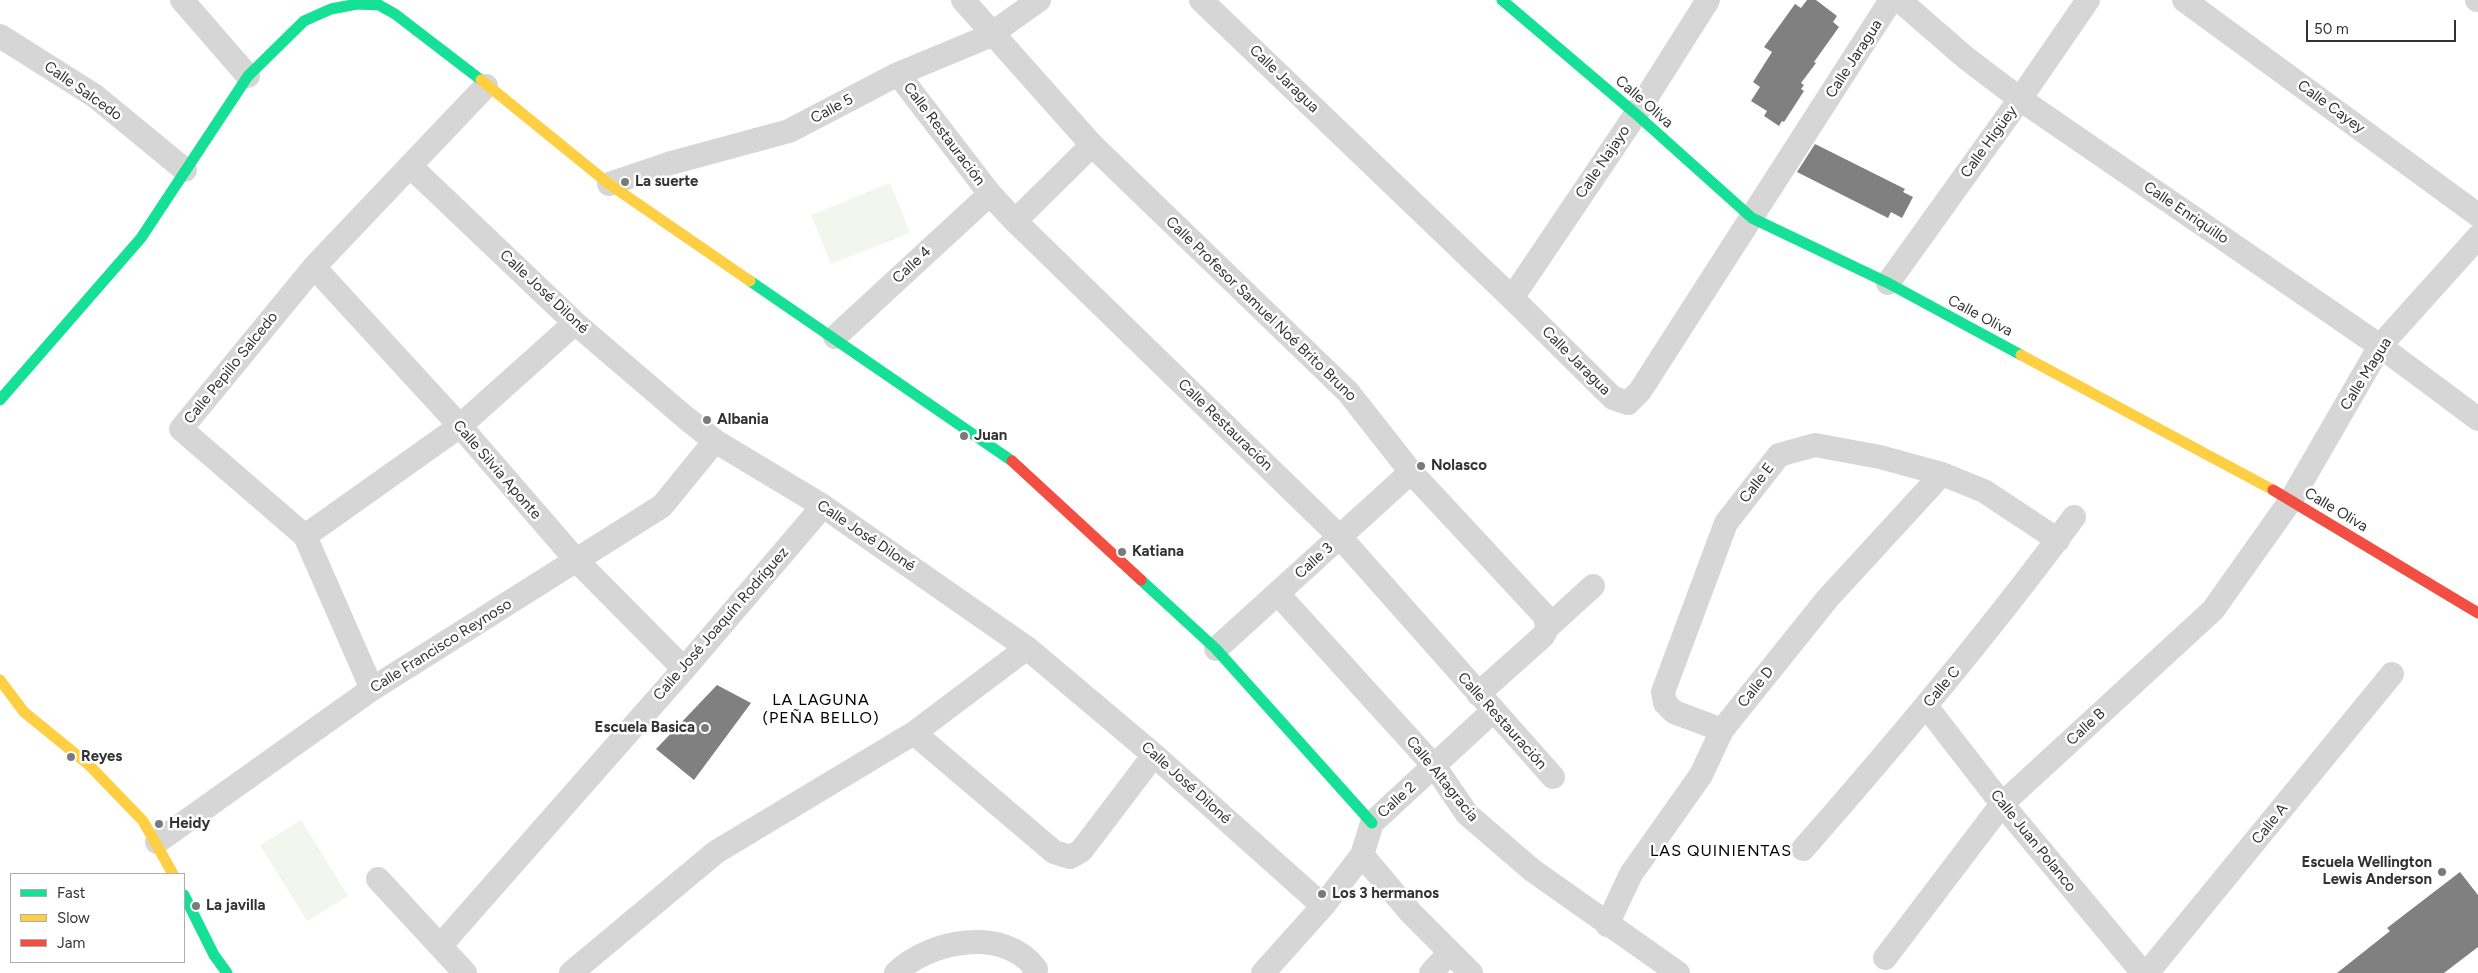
<!DOCTYPE html>
<meta charset="utf-8">
<style>
body{margin:0}
#map{position:relative;width:2478px;height:973px;overflow:hidden;background:#fff;font-family:Figtree,sans-serif}
canvas{display:block}
.legend{position:absolute;left:10px;top:873px;width:175px;height:90px;box-sizing:border-box;background:#fff;border:1px solid #adadad;margin:0;padding:6px 9px;list-style:none;font-size:15px;color:#323232}
.legend li{display:flex;align-items:center;gap:10px;height:25px}
.legend b{width:25px;border:1px solid #adadad}
.scale{position:absolute;left:2306px;top:20px;width:150px;height:22px;box-sizing:border-box;border:2px solid #323232;border-top:0;padding-left:6px;font-size:15px;line-height:18px;white-space:nowrap;color:#323232;-webkit-text-stroke:4px #fff;paint-order:stroke}
</style>
<div id="map">
<canvas width="2478" height="973"></canvas>
<ul class="legend">
<li><b style="height:6px;background:#16e098"></b>Fast</li>
<li><b style="height:6px;background:#ffcf43"></b>Slow</li>
<li><b style="height:6px;background:#f24e42"></b>Jam</li>
</ul>
<div class="scale">50 m</div>
</div>
<script>
const c = document.querySelector('canvas').getContext('2d');
c.lineJoin = 'round';
function fill(path, color) {
  c.fillStyle = color;
  c.fill(path, 'evenodd');
}
function strokePath(path, color, width, dash) {
  c.strokeStyle = color;
  c.lineWidth = width;
  c.lineCap = dash ? 'butt' : 'round';
  c.setLineDash(dash || []);
  c.stroke(path);
}
function drawText(font, color, halo, rows, align = 'center') {
  c.font = font + ' Figtree,sans-serif';
  c.lineWidth = 5;
  c.setLineDash([]);
  c.textBaseline = 'middle';
  c.strokeStyle = halo;
  c.fillStyle = color;
  for (const [text, x, y, turn = 0] of rows) {
    c.save();
    c.translate(x, y);
    c.rotate((+turn || 0) * Math.PI / 180);
    c.textAlign = isNaN(turn) ? turn : align;
    if (halo) c.strokeText(text, 0, 0);
    c.fillText(text, 0, 0);
    c.restore();
  }
}
fill(new Path2D(`
 M890,183l20,50 -79,31 -20,-49z
 M301,820l47,76 -41,25 -47,-76z`), '#f2f6ee');
fill(new Path2D(`
 M1807,0h9l21,16 -4,6 6,5 -25,35 2,1 -15,20 3,2 -3,4 3,2 -20,31 -2,-1 -3,5 -15,-10 3,-5 -16,-10 9,-14 -7,-5 19,-30 -8,-5 31,-43 6,4z
 M1815,144l90,45 -2,3 10,5 -11,21 -11,-6 -3,6 -91,-46z
 M717,685l34,18 -57,77 -38,-31z
 M2460,872l18,23v52l-34,26h-107l53,-42 -3,-3z`), '#808080');
strokePath(new Path2D(`
 M182,0l66,76
 M963,0l129,145 256,247 63,80 133,143 4,12
 M1201,0l311,298 101,100 15,5 12,-12 251,-391
 M1899,0l67,58 54,41 360,247 98,73
 M2184,0l294,215
 M2477,0h1
 M0,36l95,60 90,74
 M898,74l92,120 25,27 325,316 213,240
 M410,166l165,157 111,95 29,23 108,65 204,142 127,107 169,151
 M609,184l62,-21 118,-32 109,-57 89,-37 52,-37
 M1015,221l77,-76
 M314,267l146,159 117,135 107,108
 M1888,283l132,-184 68,-99
 M1512,298l124,-184 72,-114
 M835,337l155,-143
 M305,536l155,-110 115,-103
 M1278,594l157,173 32,47 65,56 146,103
 M1216,649l195,-177
 M372,689l-67,-153 -124,-107 133,-162 172,-181
 M1478,694l65,-58 5,-9 45,-41
 M1926,706l76,98 141,169
 M1722,730l-48,-18 -9,-9 -2,-11 63,-169 53,-68 36,-10 65,12 62,17 42,17 74,49
 M914,733l140,119 16,5 11,-6 73,-96
 M157,842l215,-153 290,-183 53,-65
 M1803,849c94,-107 186,-216 271,-332
 M1362,855l49,58 60,60
 M378,879l87,94
 M1607,925l24,-51 70,-99 21,-45 106,-132 114,-124
 M441,945l243,-276 139,-163
 M1885,958l117,-154 211,-194 78,-110 89,-154 98,-109
 M571,973l145,-121 198,-119 113,-85
 M896,973c33,-33 109,-47 140,-4l-2,4
 M1263,973l60,-67 39,-51 10,-32 121,-112
 M1431,973l19,-21
 M2147,973l245,-299`), '#d6d6d6', 24);
strokePath(new Path2D(`
 M1502,0l134,114 116,104 136,65 133,72
 M750,281l262,180
 M0,400l141,-162 107,-162 56,-55 27,-12 26,-5 22,1 16,9 86,66
 M1141,580l75,69 156,174
 M184,895l30,60 13,18`), '#16e098', 11);
strokePath(new Path2D(`
 M481,80l128,104 141,97
 M2021,355l252,135
 M0,680l24,32 65,53 54,56 30,53`), '#ffcf43', 11);
strokePath(new Path2D(`
 M1012,461l129,119
 M2273,490l205,123`), '#f24e42', 11);
for (const [x, y, r, color] of [
 [625,182,5,"#7a7a7a"],
 [707,420,5,"#7a7a7a"],
 [964,436,5,"#7a7a7a"],
 [1421,466,5,"#7a7a7a"],
 [1122,552,5,"#7a7a7a"],
 [705,728,5,"#7a7a7a"],
 [71,757,5,"#7a7a7a"],
 [159,824,5,"#7a7a7a"],
 [2442,872,5,"#7a7a7a"],
 [1322,894,5,"#7a7a7a"],
 [196,906,5,"#7a7a7a"]
]) {
  const dot = new Path2D();
  dot.arc(x, y, r, 0, 2 * Math.PI);
  c.fillStyle = color;
  c.fill(dot);
  strokePath(dot, '#fff', 2);
}
drawText('15px', '#323232', '#fff', [
 ["Calle Jaragua",1854,59,-57],
 ["Calle Jaragua",1284,79,44],
 ["Calle Salcedo",83,91,35],
 ["Calle Oliva",1644,102,41],
 ["Calle Cayey",2331,107,36],
 ["Calle 5",832,109,-28],
 ["Calle Restauración",944,134,53],
 ["Calle Higüey",1989,142,-54],
 ["Calle Najayo",1603,162,-56],
 ["Calle Enriquillo",2186,213,34],
 ["Calle 4",912,265,-43],
 ["Calle José Diloné",544,292,43],
 ["Calle Profesor Samuel Noé Brito Bruno",1261,309,44],
 ["Calle Oliva",1980,316,28],
 ["Calle Jaragua",1576,361,45],
 ["Calle Pepillo Salcedo",231,368,-51],
 ["Calle Magua",2366,374,-58],
 ["Calle Restauración",1225,425,44],
 ["Calle Silvia Aponte",497,470,49],
 ["Calle E",1757,483,-52],
 ["Calle Oliva",2336,510,31],
 ["Calle José Diloné",866,536,34],
 ["Calle 3",1314,561,-42],
 ["Calle José Joaquín Rodríguez",721,624,-49],
 ["Calle Francisco Reynoso",441,646,-32],
 ["Calle D",1756,687,-51],
 ["Calle C",1942,687,-50],
 ["Calle Restauración",1502,721,48],
 ["Calle B",2086,727,-43],
 ["Calle Altagracia",1442,779,51],
 ["Calle José Diloné",1186,783,42],
 ["Calle 2",1397,800,-42],
 ["Calle A",2270,824,-51],
 ["Calle Juan Polanco",2033,841,51]
]);
drawText('bold 15px', '#323232', '#fff', [
 ["La suerte",635,182],
 ["Albania",717,420],
 ["Juan",974,436],
 ["Nolasco",1431,466],
 ["Katiana",1132,552],
 ["Escuela Basica",695,728,"right"],
 ["Reyes",81,757],
 ["Heidy",169,824],
 ["Escuela Wellington",2432,863,"right"],
 ["Lewis Anderson",2432,880,"right"],
 ["Los 3 hermanos",1332,894],
 ["La javilla",206,906]
], 'left');
c.letterSpacing = '1px';
drawText('16px', '#000', '#fff', [
 ["LA LAGUNA",821,700],
 ["(PEÑA BELLO)",821,718],
 ["LAS QUINIENTAS",1721,851]
]);
c.letterSpacing = '0px';
</script>
